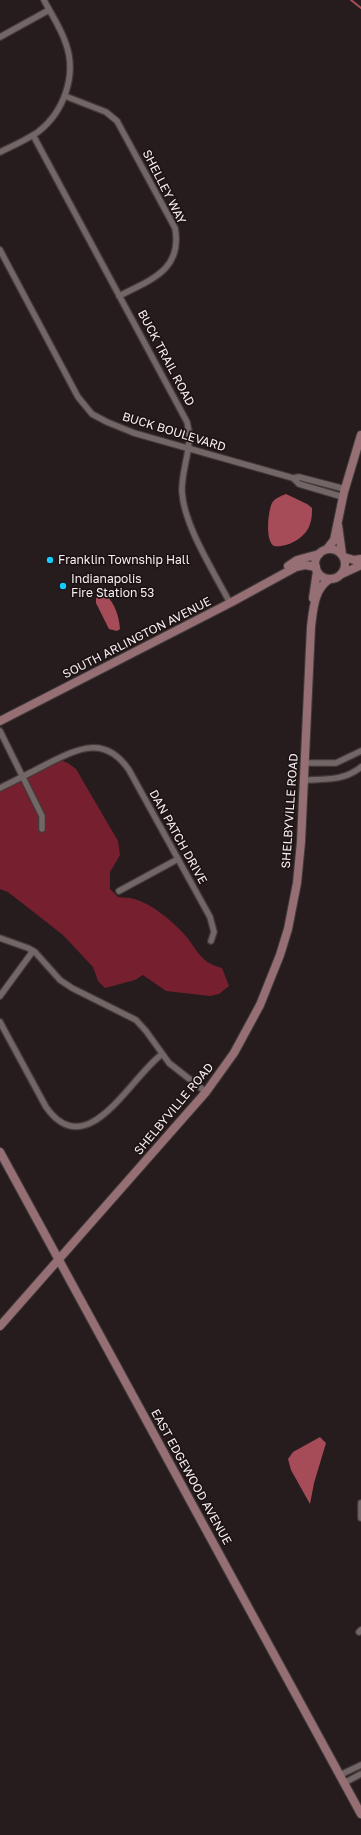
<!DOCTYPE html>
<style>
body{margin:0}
canvas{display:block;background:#271c1d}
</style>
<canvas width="361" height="1835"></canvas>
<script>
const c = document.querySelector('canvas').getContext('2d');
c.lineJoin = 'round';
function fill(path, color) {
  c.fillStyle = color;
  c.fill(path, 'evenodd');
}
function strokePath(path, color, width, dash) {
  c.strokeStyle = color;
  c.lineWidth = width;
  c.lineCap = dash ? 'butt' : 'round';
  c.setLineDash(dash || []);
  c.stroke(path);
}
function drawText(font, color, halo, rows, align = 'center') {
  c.font = font + ' "Golos Text",sans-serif';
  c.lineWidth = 3.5;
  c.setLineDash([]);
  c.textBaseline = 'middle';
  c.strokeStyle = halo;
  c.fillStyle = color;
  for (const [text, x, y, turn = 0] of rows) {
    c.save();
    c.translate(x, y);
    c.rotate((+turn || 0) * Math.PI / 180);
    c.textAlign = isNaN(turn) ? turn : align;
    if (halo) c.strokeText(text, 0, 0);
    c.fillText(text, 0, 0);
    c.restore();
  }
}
fill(new Path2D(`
 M57,759l11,4 8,6 42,72 2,14 -10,17v17l8,8c5,1 11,0 16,2 18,5 37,21 50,35 14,16 15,28 38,34l7,18 -10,8 -9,2 -44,-5 -23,-16 -8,5 -30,8 -7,-7 -5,-14 -30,-32 -55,-43 -8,-3v-98l23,-15z`), '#751f2f');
fill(new Path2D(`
 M286,494l21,10 5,4c0,5 0,11 -2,16 -4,14 -23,24 -36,22 -9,-5 -6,-35 -2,-43 3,-5 9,-7 14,-9z
 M100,595h6c9,9 13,21 14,34l-3,2 -8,-2 -13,-26v-5z
 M320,1437l6,6 -12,40 -4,21 -19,-34 -3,-11 5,-7z`), '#a64c58');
strokePath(new Path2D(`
 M351,0l10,8`), '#a64c58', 2);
const street = new Path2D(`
 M0,37l49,-27
 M65,96l41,16 11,9 58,107c8,42 -25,52 -56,68
 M33,135l154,287c7,24 -6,46 -5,70 2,34 32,80 48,111
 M0,152c13,-6 26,-12 38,-20 26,-20 39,-57 28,-88 -5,-16 -15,-30 -22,-44
 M0,250l78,147 14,17 15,8 27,11 159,45
 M343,497l-44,-13 -6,-6 6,-1 46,12
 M0,731l42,85v13
 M305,763h31l25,-12
 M304,780c21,-1 40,1 57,-13
 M0,788c16,-8 32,-16 47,-24 32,-16 58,-29 82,6l81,147 4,15 -3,9
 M119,891l59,-32
 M0,938l28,10 7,4 25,28 12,8 64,32 10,11 23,32 37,29
 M0,996l33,-45
 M0,1022l46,85c41,58 84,-29 115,-52
 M361,1503v15
 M359,1632l2,-2
 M340,1775l21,-10
 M344,1783l17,-9`);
const secondary = new Path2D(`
 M338,525l4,29
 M315 564a15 15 0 1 1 30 0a15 15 0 1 1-30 0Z
 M327,549l7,-9 10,-48 17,-57
 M344,557l10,3 7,-1
 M288,566l9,-6 22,-6
 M342,574l19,-9
 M313,598l4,-27
 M0,721l230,-118 66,-36 9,-2 11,2
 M0,1152l361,662
 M0,1326l206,-234 28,-39 26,-48 20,-50 8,-26 9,-46 4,-41 10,-215c2,-16 3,-39 19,-48`);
strokePath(street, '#423a3a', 8);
strokePath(secondary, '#423a3a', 10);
strokePath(street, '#736667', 5.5);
strokePath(secondary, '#956f73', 8);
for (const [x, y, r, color] of [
 [50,560,4,"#13cafb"],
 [63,586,4,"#13cafb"]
]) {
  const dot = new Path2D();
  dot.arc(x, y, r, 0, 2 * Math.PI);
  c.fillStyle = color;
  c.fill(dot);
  strokePath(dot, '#1d1314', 1.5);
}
drawText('12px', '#f6eeef', '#1d1314', [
 ["SHELLEY WAY",164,187,63],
 ["BUCK TRAIL ROAD",166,358,62],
 ["BUCK BOULEVARD",174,432,17],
 ["SOUTH ARLINGTON AVENUE",137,638,-27],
 ["SHELBYVILLE ROAD",290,811,-86],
 ["DAN PATCH DRIVE",178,837,61],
 ["SHELBYVILLE ROAD",174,1109,-50],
 ["EAST EDGEWOOD AVENUE",191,1477,61]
]);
drawText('12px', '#f6eeef', '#1d1314', [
 ["Franklin Township Hall",58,560],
 ["Indianapolis",71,579],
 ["Fire Station 53",71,593]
], 'left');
</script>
